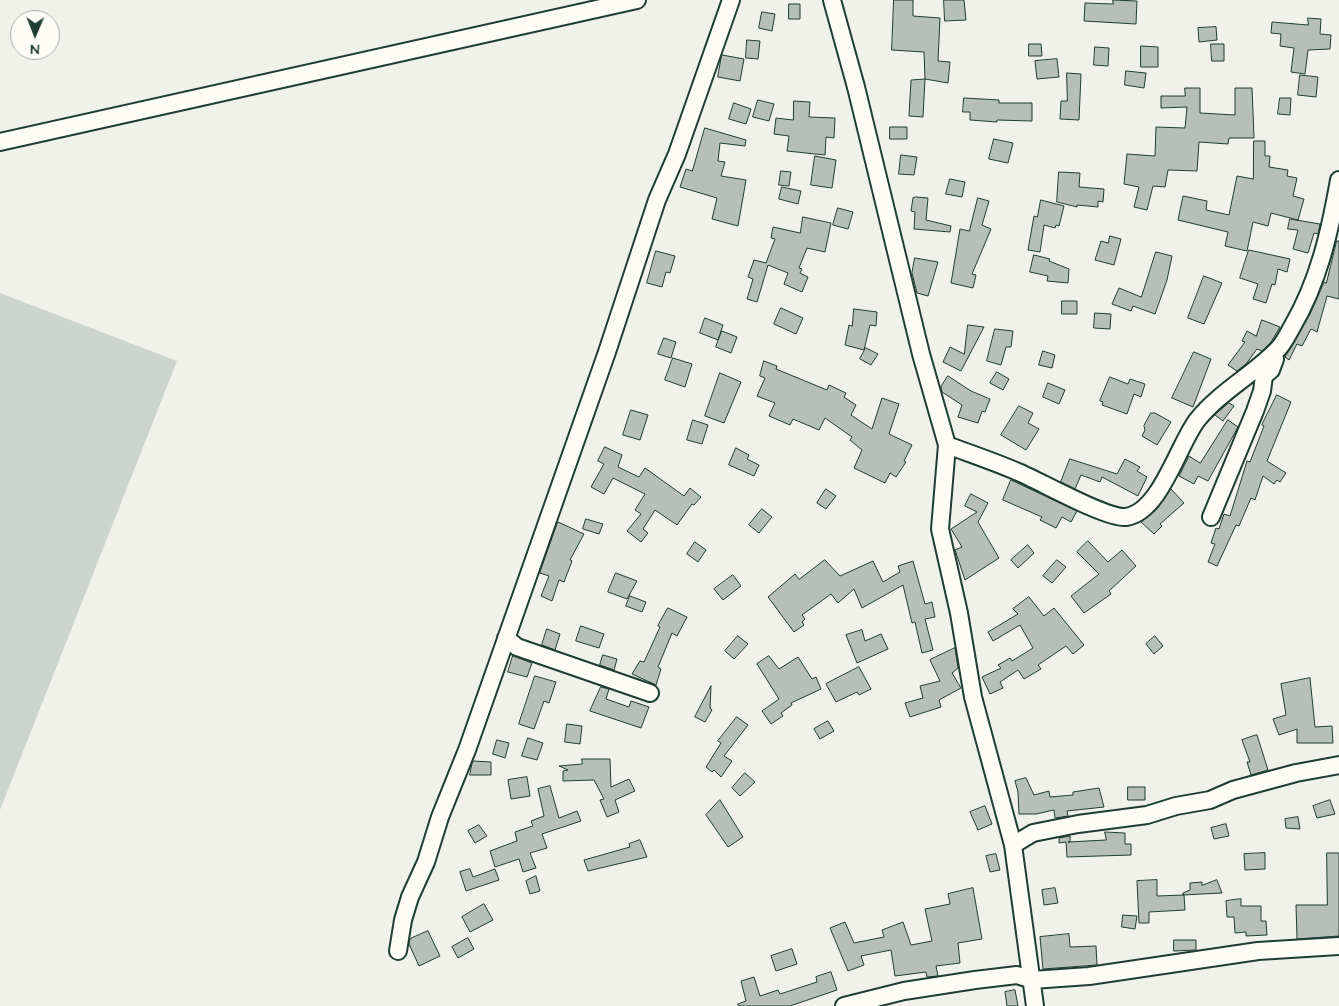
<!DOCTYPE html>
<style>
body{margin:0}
#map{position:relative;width:1339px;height:1006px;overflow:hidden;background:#f0f1eb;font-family:"Architects Daughter",sans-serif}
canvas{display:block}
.north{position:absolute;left:10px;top:10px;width:50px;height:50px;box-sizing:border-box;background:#fdfcf7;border:1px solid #a4b0a9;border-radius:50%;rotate:181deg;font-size:14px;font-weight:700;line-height:20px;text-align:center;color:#1f3d34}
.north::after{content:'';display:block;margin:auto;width:18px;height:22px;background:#1f3d34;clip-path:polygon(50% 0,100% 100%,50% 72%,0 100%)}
</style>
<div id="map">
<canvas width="1339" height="1006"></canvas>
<div class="north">N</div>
</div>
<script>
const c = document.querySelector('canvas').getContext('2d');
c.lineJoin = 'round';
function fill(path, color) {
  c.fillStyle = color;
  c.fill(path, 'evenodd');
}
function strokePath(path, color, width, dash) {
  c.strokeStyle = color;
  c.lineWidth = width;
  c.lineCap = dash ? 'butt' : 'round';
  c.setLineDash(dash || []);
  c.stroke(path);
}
fill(new Path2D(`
 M0,293l177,68 -177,449z`), '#cdd3cd');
const building = new Path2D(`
 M894,0h19v16l27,2 -2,43 12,1 -2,21 -23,-4 -2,38 -14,-1 2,-36 14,-1 -1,-27 -32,-2z
 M944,0h20l2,20 -21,1z
 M1113,0l24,1 -1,23 -52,-3 1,-18 28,1z
 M789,4h11v15h-11z
 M762,12l13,2 -3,17 -13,-3z
 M1308,18l13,1 -1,15 11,1 -1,14 -22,1 -3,24 -14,-2 3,-24 -14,-2 1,-12 -10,-1 1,-11 36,3z
 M1216,27l1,13 -18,2 -1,-14z
 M747,40l13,1 -2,18 -12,-1z
 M1029,44h12l1,12h-13z
 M1211,44h13v17h-12z
 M1141,46l17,1v20h-17z
 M1095,47l14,1 -1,18 -14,-1z
 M722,55l22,4 -4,22 -22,-4z
 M1057,59l2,18 -22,2 -2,-18z
 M1126,71l20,2 -2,15 -19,-3z
 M1067,73l14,1 -2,46 -19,-1 1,-18h6z
 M1300,75l18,2 -2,20 -18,-2z
 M1185,88h15v25l35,2v-27h17l2,50h-25l-1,6 -29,-2 -2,29 -29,-1 -3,17 -12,-1 -6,24 -13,-3 5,-20 -15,-3 3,-30 28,2 1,-29 29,1 2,-21 -26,1v-12h24z
 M964,98l35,2v3h33v18l-35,-1v2l-27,-2v-8h-7z
 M1280,98h11l-1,17 -12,-1z
 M758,100l16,4 -5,17 -16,-4z
 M794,101l16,1 -1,15 26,1 -1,20 -8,-1 -1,18 -38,-4 2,-15 -15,-2 2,-16 17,2z
 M734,103l17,6 -5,15 -17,-5z
 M890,127h17v12h-17z
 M705,128l41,12 -1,6 -25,-3 -2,18 7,1 -4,14 25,4 -8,46 -26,-7 5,-21 -37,-11 6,-18 6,2z
 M994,139l19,4 -5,20 -19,-4z
 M1254,141h11v15h5l-1,11 19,3 -1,6 10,2 -4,18 11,3 -6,21 -27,-7 -3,13 -15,-4 -6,29 -22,-5 3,-14 -50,-12 5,-24 24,5 -1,9 23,5 8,-39 16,3z
 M901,155l16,2 -3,18 -15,-1z
 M815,156l21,4 -4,28 -21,-3z
 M781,171l10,1 -2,14 -10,-1z
 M1059,172l21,1 -1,14 25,2 -1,13 -5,-1v6l-21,-2v2l-20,-5z
 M950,179l15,3 -3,15 -16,-3z
 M782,187l19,4 -3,13 -19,-5z
 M916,197l12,1 -2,22 25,6 -1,6 -36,-3 1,-17 -4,-1 2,-13z
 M978,198l11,3 -7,24 9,4 -19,45 4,1 -3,13 -22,-5 9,-54 9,2z
 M1041,200l23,6 -5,20 -3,-1 -1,3 -11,-3 -4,27 -12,-2 6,-34 3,1z
 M838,208l15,4 -5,17 -15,-4z
 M803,217l28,6 -6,29 -18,-4 -8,20 3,1 -2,4 8,4 -6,15 -18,-8 4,-11 -20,-8 -11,37 -10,-3 6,-20 -5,-2 6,-17 12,3 9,-24 -4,-1 2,-11 27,6z
 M1290,219l30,5 -2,10 -4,-1 -6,20 -15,-4 5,-19 -10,-1z
 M1110,236l11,3 -7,26 -19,-5 6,-19 7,2z
 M1337,241h2v58l-12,-3 -10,36 -6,-3 -9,17 -5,-2 -8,16 -4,-3 25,-43 14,-32 2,1z
 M1249,250l41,9 -3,13 -9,-3 -3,16 -3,-1 -6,19 -13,-4 5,-15 -18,-6z
 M656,251l19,5 -5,17 -4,-1 -4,15 -15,-4z
 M1156,252l16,4 -5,24 -12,34 -22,-8 -2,5 -19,-7 7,-16 22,9z
 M1034,255l16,4 -1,2 20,8 -1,14 -21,-2 1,-5 -18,-4z
 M915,258l23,4 -10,34 -11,-3 -5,-20z
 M1204,276l18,7 -18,41 -16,-6z
 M1062,301h15v13h-15z
 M781,308l22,10 -7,16 -22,-10z
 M854,309l23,3 -1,14 -6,-1 -6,25 -19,-5 4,-20 3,1z
 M1095,313l16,1 -1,15 -16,-1z
 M705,318l18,7 -5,15 -18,-7z
 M1262,320l18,7 -9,15 -9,9 -5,-2 -11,15 -9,7 -9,-6 17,-23 -3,-1 5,-10 9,5z
 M968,325l16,2 -23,44 -18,-9 7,-15 14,7z
 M995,329l18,2 -2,16h-5l-5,18 -14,-4z
 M722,331l15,6 -6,16 -15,-6z
 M664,338l12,4 -5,16 -13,-4z
 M866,348l12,6 -7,11 -11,-6z
 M1043,351l12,4 -3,13 -13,-3z
 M1194,352l17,7 -18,48 -21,-9z
 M673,358l19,6 -7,23 -20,-7z
 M764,361l13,5 -1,3 51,21 2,-5 17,8 -2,4 12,8 -5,10 21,14 10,-31 17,6 -10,30 23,11 -8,16 2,1 -10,15 -6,-4 -5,10 -31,-15 8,-18 -12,-10 2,-3 -27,-19 -6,12 -26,-11 -3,6 -21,-9 6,-13 -18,-7 8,-18 -5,-2z
 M997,372l12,7 -6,11 -13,-7z
 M720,373l21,9 -17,41 -19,-7z
 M948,376l23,15 19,8 -5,13 -3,-1 -4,12 -20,-6 4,-12 -20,-13 -1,-5z
 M1110,377l18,7 2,-5 15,5 -4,13 -7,-3 -7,20 -25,-9 1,-3 -3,-1z
 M1048,383l17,7 -6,14 -16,-7z
 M1277,395l14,7 -24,59 19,12 -6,9 -3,-2 -3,4 -11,-8 -8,24 -4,-2 -12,28 -3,-1 -19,41 -9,-4 7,-18 -4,-1 5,-15 3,1 5,-15 6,2 17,-55 3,1 14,-36 -2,-1z
 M1229,403l5,3 -11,15 -8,-6z
 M1019,406l14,7 -5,10 11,6 -13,21 -25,-15z
 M631,410l17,5 -8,25 -17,-5z
 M1151,413h4l16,9 -14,23 -15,-9 3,-6 -1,-4z
 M693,420l15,5 -6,19 -15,-4z
 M1228,420l10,7 -30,54 -10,-5 -4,8 -15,-8 10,-20 11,7z
 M605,447l17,8 -4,12 21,10 6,-9 39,28 6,-8 11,9 -7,8 -2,-1 -15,21 -22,-15 -12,19 5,4 -7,9 -14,-11 14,-17 -6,-4 10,-16 -32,-16 -9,16 -13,-7 13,-23 -6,-3z
 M736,448l13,7 -2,4 12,6 -5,11 -25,-11z
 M1070,459l47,15 8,-15 15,8 -3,4 10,6 -9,19 -36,-19 -2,5 -19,-7 -6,14 -14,-7z
 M1011,480l66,31 -6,11 -9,-5 -6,11 -16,-8 2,-3 -39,-17z
 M826,489l10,7 -10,13 -9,-6z
 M1171,489l13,14 -24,21 2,2 -8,8 -13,-12 16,-13z
 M971,494l17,9 -10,19 21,36 -34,22 -10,-30 7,-3 -11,-18 26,-17 -12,-6z
 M762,509l10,8 -13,16 -10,-8z
 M586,519l17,5 -4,10 -16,-5z
 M558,522l26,12 -14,26 2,1 -8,21 -5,-2 -7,21 -11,-5 8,-20 -9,-3z
 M1088,541l20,21 14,-12 14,16 -27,25 2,3 -27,19 -13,-17 28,-22 -22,-22z
 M695,542l11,8 -8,12 -11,-8z
 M1028,545l6,8 -16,15 -7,-8z
 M825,560l15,16 33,-15 10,21 17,-10 -2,-6 15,-5 12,43 7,-2 3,15 -10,2 8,31 -11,3 -7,-31 -3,1 -9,-38 -41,23 -8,-19 -16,14 -7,-9 -29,21 3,4 -3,3 2,3 -10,7 -26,-35 27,-23 4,5z
 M1057,560l9,7 -14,16 -9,-7z
 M616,573l21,8 -10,18 -19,-7z
 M733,575l8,11 -18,14 -9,-11z
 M630,596l16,6 -4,10 -16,-6z
 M1029,597l15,19 10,-8 30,37 -11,9 -7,-8 -28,19 3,4 -17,10 -6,-9 -18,12 3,6 -13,6 -8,-17 19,-9 -3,-3 12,-7 2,3 21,-13 -13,-23 -27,16 -5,-9 30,-18 -5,-5z
 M668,608l19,9 -10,19 -5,-3 -14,34 3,2 -5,16 -24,-11 8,-13 4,1 16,-35 -2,-1z
 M581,626l23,8 -5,14 -23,-7z
 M547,629l13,5 -5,16 -13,-5z
 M862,630l3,11 16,-7 7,15 -31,14 -11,-28z
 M738,636l10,8 -14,15 -9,-8z
 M1155,636l8,10 -9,8 -8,-10z
 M955,648l3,20 -6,5 9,15 -22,12 2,7 -31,10 -5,-14 18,-5 -3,-12 20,-5 -10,-21z
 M603,655l14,4 -3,11 -14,-5z
 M513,656l19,7 -5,14 -19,-5z
 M769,656l10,13 19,-12 14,22 4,-2 5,12 -30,14 1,2 -11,8 2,3 -12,8 -9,-13 17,-12 -22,-35z
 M859,667l12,22 -12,6 -2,-3 -21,10 -10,-18z
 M535,676l21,6 -7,21 -5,-2 -10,28 -15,-5z
 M1310,678l5,49 17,-1 1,17h-36v-14l-18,6 -6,-16 13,-4 -5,-31z
 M711,686l-1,22 2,2 -7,12 -10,-5z
 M601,687l8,2 -3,10 23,8 2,-6 18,6 -8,21 -51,-17z
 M737,717l11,8 -24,31 8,5 -11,16 -7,-7 -2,2 -6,-5 15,-24 -3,-2z
 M828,721l6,10 -14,8 -6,-10z
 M567,724l15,2 -2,18 -15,-2z
 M1257,735l11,35 -17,5 -4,-13h3l-8,-22z
 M528,738l15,5 -6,17 -15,-4z
 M497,740l12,3 -4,15 -12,-4z
 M582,759h28l1,28 18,-8 6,12 -20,9 4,12 -12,5 -7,-17 4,-1 -10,-19 -31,1v-10l5,-1 -9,-4 23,-2z
 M473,761l18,1v13h-21z
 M745,773l10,9 -15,14 -8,-8z
 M527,777l3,19 -19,3 -3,-19z
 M1026,778l8,17 15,-4 1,6 23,-2v-3l26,-4 5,19 -37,4 1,5 -13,2 -1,-8 -18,4h-17l-1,-22 -3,-11z
 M550,786l9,32 18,-7 4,10 -39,13 5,14 -17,5 6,15 -13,4 -4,-13 -24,8 -5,-16 27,-10 -2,-9 18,-6 -2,-5 13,-5 -6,-27z
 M1128,787h17v13h-17z
 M720,800l23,37 -15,10 -22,-32z
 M1330,800l5,14 -18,4 -4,-12z
 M985,806l7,18 -14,6 -8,-18z
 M1298,817l2,12 -14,-1 -1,-9z
 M1226,824l3,12 -15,3 -3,-11z
 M479,825l8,11 -12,7 -7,-12z
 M1105,832l20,1v11h6v11l-64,2 -1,-15 -7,1v-5l11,-2v6h-2l38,-2z
 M640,840l7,17 -59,14 -4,-11 46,-13 -1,-3z
 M1265,853v16l-20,1 -1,-16z
 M1327,853h12v83l-42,3 -1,-34h31z
 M996,854l4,16 -10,2 -4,-16z
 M470,869l3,8 22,-8 4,11 -33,11 -6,-19z
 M536,876l4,15 -10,3 -4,-13z
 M1157,880v16l27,-1 1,15 -36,2v11h-10l-2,-42z
 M1217,880l5,13 -39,2v-2l7,-3v-7l12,-1v3z
 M973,888l9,51 -24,4 2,20 -24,3 2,10 -11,1 -1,-5 -31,4 -4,-26 -30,6 3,9 -16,6 -18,-43 15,-6 9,21 30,-6 -2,-7 21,-8 8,23 21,-4 -7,-32 25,-5 -2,-10z
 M1055,888l3,15 -14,2 -2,-15z
 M1241,899v7h20v15h5l1,14 -21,1v-4l-11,1 -1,-16h-7l-1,-16z
 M484,904l9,16 -23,12 -8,-15z
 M1123,915l14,1 -2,13 -13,-2z
 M428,931l12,25 -21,10 -10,-22 1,-5z
 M1069,934l1,13 26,-1 1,19 -54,4 -3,-32z
 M468,938l6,11 -16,9 -6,-11z
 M1174,940h22v10l-22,1z
 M792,949l5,15 -21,7 -5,-15z
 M831,972l6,18 -47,16h-52v-2l8,-3 -5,-20 13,-4 6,19 18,-6 2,4 37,-12 -1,-5z
 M1015,990l3,16h-11l-2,-14z`);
fill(building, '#b6bfb8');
strokePath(building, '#1f3d34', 1);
const minor = new Path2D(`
 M832,0l24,87 65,267 26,91 -7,84 19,84 14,84 40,148 22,161
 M0,142l637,-142
 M947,445c24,9 48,17 71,27 22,9 88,47 108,45 35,-5 53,-75 72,-98 22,-27 56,-45 80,-70 6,-6 10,-15 14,-22 27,-46 38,-96 47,-147
 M1211,517l44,-106 7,-20 2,-15 7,-6 4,-11
 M506,638l11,9 133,46
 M1013,845l20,-12 45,-9 69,-9 29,-9 34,-6 23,-10 63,-17 43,-8
 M398,951l5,-31 7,-23 16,-35 14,-45 27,-67 140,-398 50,-152 20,-46 54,-154
 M844,1006l60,-15 71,-11 42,-5 15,5 57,-4 169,-25 81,-5`);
strokePath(minor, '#1f3d34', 20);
strokePath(minor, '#fdfcf7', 16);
</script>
